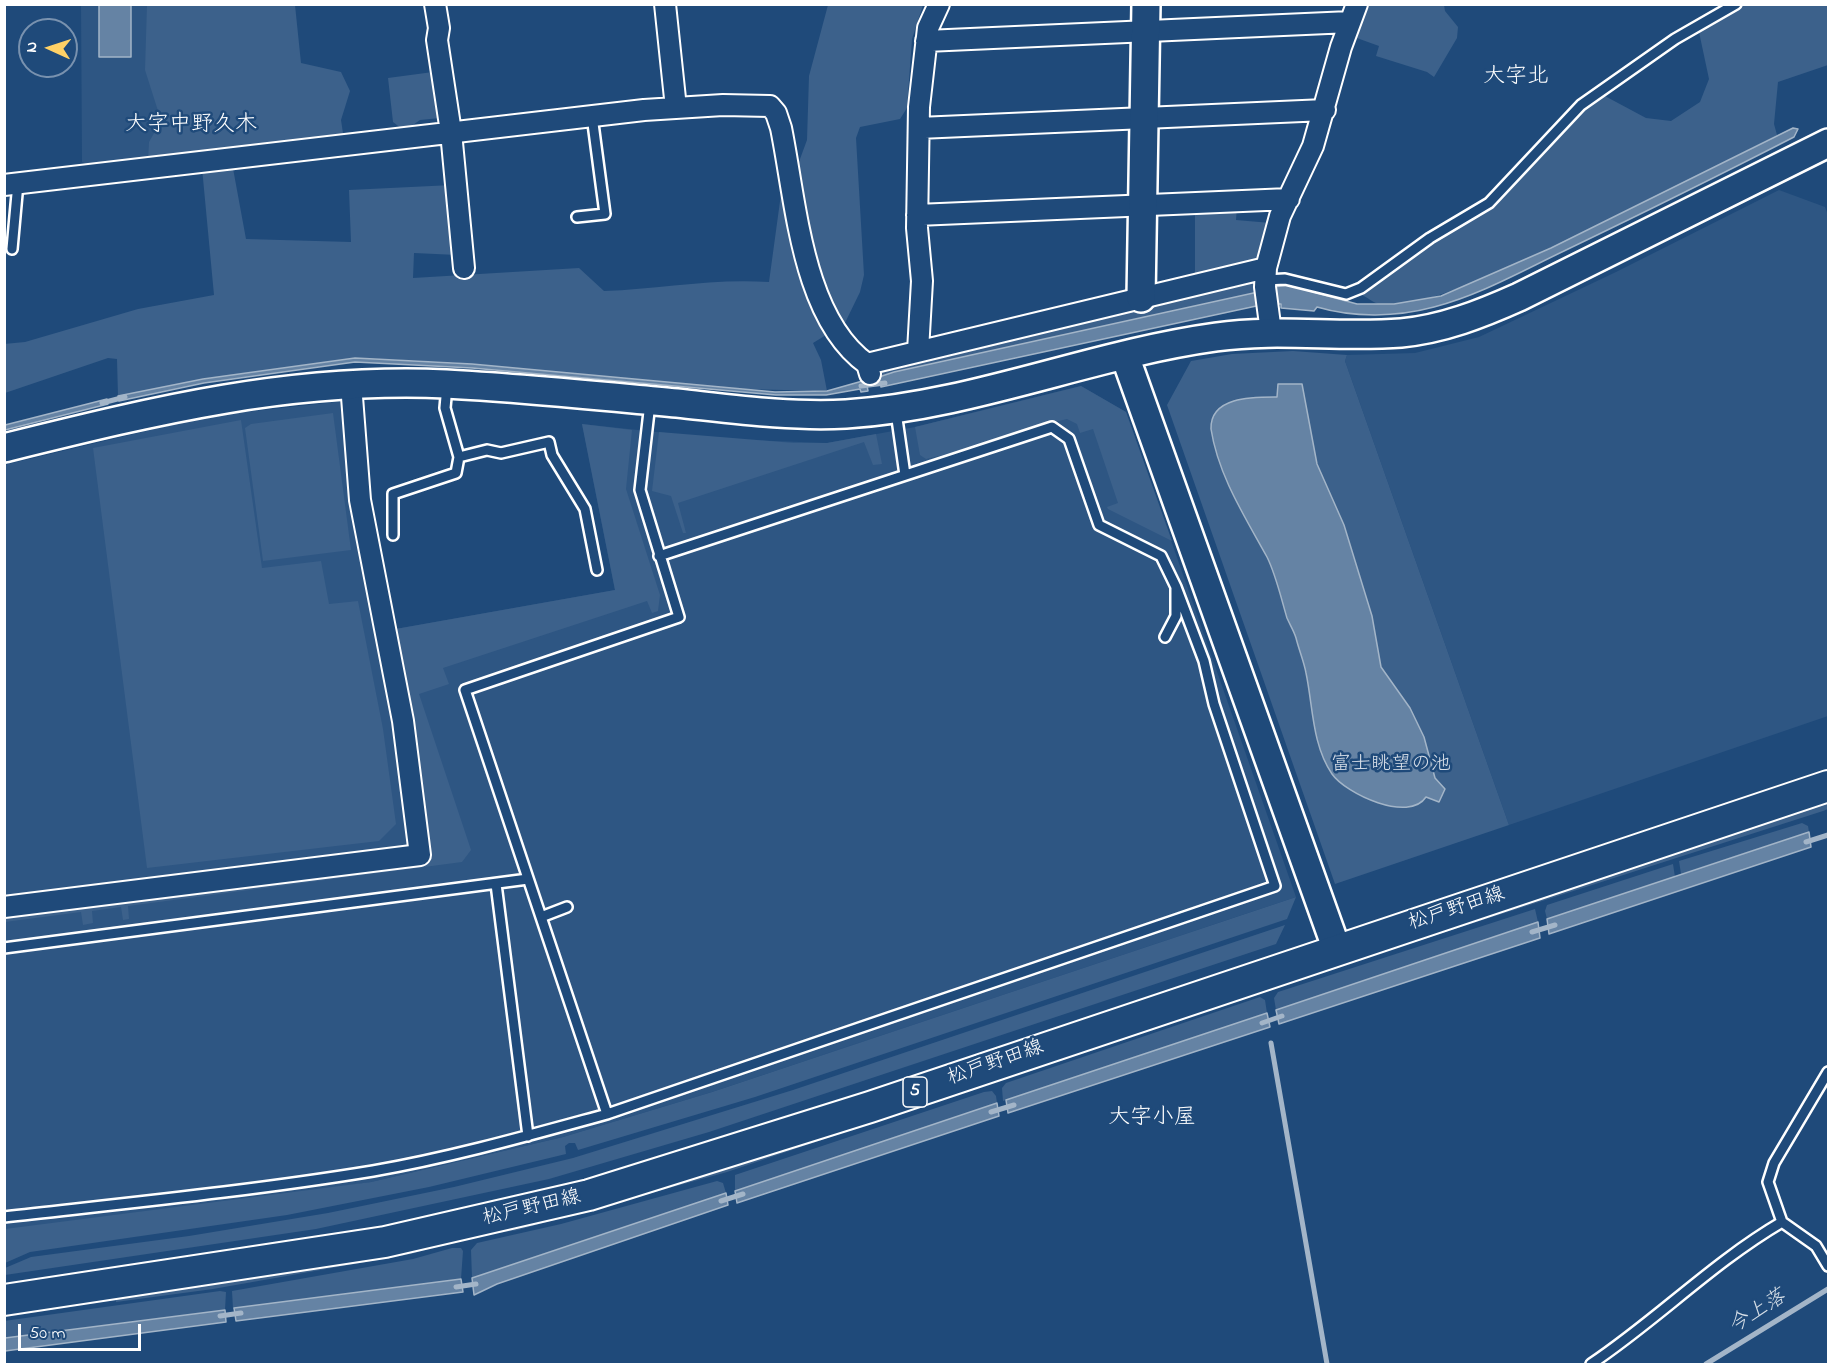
<!DOCTYPE html>
<meta charset="utf-8">
<style>
body{margin:0}
#map{position:relative;width:1833px;height:1369px;overflow:hidden;background:#1f4a7a;font-family:"Indie Flower",sans-serif}
canvas{display:block}
.frame{position:absolute;inset:0;border:6px solid #fff;pointer-events:none}
.north{position:absolute;left:18px;top:18px;width:60px;height:60px;box-sizing:border-box;background:#1f4a7a;border:2px solid #7992af;border-radius:50%;rotate:273deg;font-size:16px;font-weight:700;line-height:24px;text-align:center;color:#fff}
.north::after{content:'';display:block;margin:auto;width:21px;height:27px;background:#ffd166;clip-path:polygon(50% 0,100% 100%,50% 72%,0 100%)}
.scale{position:absolute;left:18px;top:1324px;width:123px;height:27px;box-sizing:border-box;border:3px solid #fff;border-top:0;padding-left:8px;font-size:18px;line-height:21px;white-space:nowrap;color:#fff;-webkit-text-stroke:4px #1f4a7a;paint-order:stroke}
</style>
<div id="map">
<canvas width="1833" height="1369"></canvas>
<div class="frame"></div>
<div class="north">N</div>
<div class="scale">50 m</div>
</div>
<script>
const c = document.querySelector('canvas').getContext('2d');
c.lineJoin = 'round';
function fill(path, color) {
  c.fillStyle = color;
  c.fill(path, 'evenodd');
}
function strokePath(path, color, width, dash) {
  c.strokeStyle = color;
  c.lineWidth = width;
  c.lineCap = dash ? 'butt' : 'round';
  c.setLineDash(dash || []);
  c.stroke(path);
}
function drawText(font, color, halo, rows, align = 'center') {
  c.font = font + ' "Indie Flower","Klee One",sans-serif';
  c.lineWidth = 5;
  c.setLineDash([]);
  c.textBaseline = 'middle';
  c.strokeStyle = halo;
  c.fillStyle = color;
  for (const [text, x, y, turn = 0] of rows) {
    c.save();
    c.translate(x, y);
    c.rotate((+turn || 0) * Math.PI / 180);
    c.textAlign = isNaN(turn) ? turn : align;
    if (halo) c.strokeText(text, 0, 0);
    c.fillText(text, 0, 0);
    c.restore();
  }
}
fill(new Path2D(`
 M81,5h103l12,153 -101,9 -13,-5z
 M1779,190l46,17 3,8v501l-319,109 -164,-464 2,-6 68,-2 64,-16 137,-65z
 M1081,386l45,26 170,485 -584,195 -149,45 -192,45 -366,57 -1,-323 424,-54 -10,-94 -28,-138 225,-40 -33,-166 140,15 105,4 88,-16z
 M345,401l7,99 23,133 18,79 17,130 -5,9 -400,49 -1,-435 205,-49z`), '#2e5683');
fill(new Path2D(`
 M147,5h148l6,58 40,9 9,19 -9,29 3,20 -196,22 1,-20 8,-14 2,-14 -14,-44z
 M828,5h95l-11,34 -5,69 -7,11 -40,8 -4,11 8,137 -4,17 -17,35 -23,-43 -27,-106 14,-38 2,-64z
 M1367,5h77l1,6 13,16 -1,11 -23,39 -7,-5 -51,-16 3,-10 -25,-9z
 M1744,5h84v60l-50,17 -4,42 3,11c-59,30 -349,187 -397,170 -6,-2 -13,-8 -20,-11l29,-25 94,-57 17,-14 67,-74 36,-29 43,23 25,3 29,-19 9,-23 -10,-47z
 M433,72l7,46 -20,2 -10,7 -8,2 -9,-7 -5,-44z
 M232,163l14,76 105,3 -2,-52 103,-5 5,70 -43,-2 -1,25 166,-10 25,23c55,-2 110,-13 165,-9l15,-110 47,160 -18,11 8,17 6,31 -87,-2 -291,-27 -94,-4 -152,21 -85,17 -1,-37 -9,-1 -103,35 -1,-49 21,-2 113,-33 76,-14 -12,-127z
 M1237,206l-1,14 35,3 -11,35 -5,4 -60,16v-71z
 M1251,279l5,3 2,10 -381,85 -2,-5z
 M1293,351l54,4 -2,6 164,464 -174,59 -168,-479 24,-44 41,-7z
 M1081,386l45,26 46,129 -64,-32 -1,-2 11,-4 -25,-74 -13,4 -3,-9 -10,-5c-48,10 -93,30 -141,40l-6,-4 -5,-28z
 M333,413l18,137 -88,11 -18,-133 6,-4z
 M241,420l21,148 59,-7 8,43 29,-3 25,128 13,95 -17,17 -232,27 -54,-420z
 M582,424l50,6 -6,59 34,106 -2,16 -6,2 -5,-12 -204,67 6,16 -30,10 52,156 -9,12 -334,44 1,13 -6,1 -2,-13 -29,4 1,12 -10,2 -2,-13 -76,10 -1,-6 424,-54 -10,-94 -28,-138 225,-40z
 M659,432l135,11h33l49,-9 6,30 -9,1 -9,-23 -186,61 8,30h-3l-12,-37 -19,-5z
 M1828,801v8l-5,2 -543,174z
 M1802,823l6,3 1,6 -128,42 -2,-13z
 M1673,864l2,13 -128,42 -2,-8 2,-6z
 M1296,897l-9,22 -532,178 -177,53 -3,-7h-6l-4,3 1,8 -137,33 -142,28 -257,37 -25,11v-34l366,-47 192,-45 149,-45z
 M1535,909l3,13 -262,88 -2,-12 4,-6z
 M1285,925l-9,19 -567,188 -160,47 -233,50 -311,46v-7l26,-11 158,-21 139,-23 126,-26 119,-29 220,-68z
 M1256,993l-529,179 -209,58 -40,6z
 M1260,997l5,3 2,13 -264,88 -1,-13 4,-5z
 M992,1091l4,5 1,7 -262,88v-16l249,-83z
 M717,1181l6,2 3,10 -254,85 -1,-28 6,-7 84,-19z
 M459,1240l-48,14 -198,35 -97,13v-6z
 M452,1248h9l2,3 -2,28 -228,30 -1,-18 181,-32z
 M220,1291l6,1 -1,18 -220,28 -1,-17z`), '#3c618b');
const water = new Path2D(`
 M99,5h32v52h-32z
 M1793,128l5,1 -4,8c-76,39 -153,77 -230,114 -42,20 -84,44 -130,56 -37,10 -80,11 -117,0l-3,4 -33,-3v-4h-5l-2,-17 14,-2 69,19h37l47,-8 110,-48z
 M1258,292l3,13 -380,82 -2,-10 15,-5z
 M355,358l117,6 303,28 52,-1 39,-11 2,11 -7,1 -1,-3 -34,6h-50l-304,-27 -117,-6 -151,21 -85,18 -1,-5 85,-17z
 M1278,384h24l15,80 27,61 28,91 9,51 29,41 14,29 11,41 10,11 -6,13 -13,-5c-17,26 -80,-3 -94,-23 -20,-29 -19,-68 -26,-101 -2,-11 -7,-23 -10,-35 -2,-7 -6,-13 -9,-20 -6,-20 -11,-43 -20,-61 -22,-40 -49,-82 -56,-128 -1,-33 43,-32 66,-32z
 M107,399l1,5 -103,26v-5z
 M1809,832l2,15 -262,87 -2,-15z
 M1538,922l2,16 -261,86 -3,-14z
 M1267,1013l3,14 -262,86 -2,-13z
 M997,1103l2,13 -262,87 -2,-12z
 M726,1193l2,12 -231,79 -23,11 -2,-17z
 M461,1279l2,13 -227,29 -2,-13z
 M225,1310l1,12 -221,29v-13z`);
fill(water, '#6583a4');
strokePath(water, '#a3b5c8', 1.5);
strokePath(new Path2D(`
 M861,386l24,-3
 M102,403l23,-6
 M1806,842l22,-7
 M1532,932l23,-7
 M1262,1023l20,-7
 M1271,1043l56,321
 M991,1112l23,-7
 M721,1201l22,-7
 M456,1287l20,-3
 M220,1316l21,-3
 M1706,1364l122,-75`), '#a3b5c8', 5);
const lane = new Path2D(`
 M577,217l28,-3 -13,-98
 M12,249l6,-66
 M1265,280l20,-1 61,15 15,-6 69,-50 59,-35 92,-98 94,-66 61,-35
 M447,386l-2,22 14,49
 M896,412l9,63
 M393,535v-41l63,-21 3,-16 28,-7 14,3 48,-11 3,13 33,54 12,61
 M659,556l393,-129 17,12 30,86 62,31 15,31v29l-11,21
 M496,884l32,252
 M567,907l-26,10 -76,-227 214,-73 -39,-127 10,-87
 M4,948l524,-69
 M1828,1072l-54,91 -6,19 14,40 34,24 12,20
 M607,1114l668,-228 -61,-182 -10,-43 -28,-74
 M4,1217c124,-14 247,-26 369,-46 80,-14 157,-36 234,-57l-66,-197
 M1591,1364c66,-44 121,-101 191,-142`);
const street = new Path2D(`
 M435,4l4,24 -2,12 14,92 13,136
 M665,4l11,104
 M926,41l424,-19
 M919,128l406,-18
 M4,185l640,-75 79,-5 47,1 6,7 5,15c15,73 21,190 86,236l3,10
 M917,215l372,-16
 M1266,268l14,-52 33,-70 28,-99 16,-43
 M918,351l4,-70 -5,-53 2,-121 9,-79 11,-24
 M867,364l399,-96 -1,19 6,45
 M4,907l416,-52 -17,-134 -43,-221 -9,-116`);
const secondary = new Path2D(`
 M1141,298l5,-294
 M1125,356l212,594
 M4,448c150,-37 286,-71 442,-64 77,4 154,12 231,19 56,6 112,14 169,11 126,-8 246,-60 370,-77 62,-9 123,1 185,-4 42,-4 80,-19 118,-36l309,-154`);
const primary = new Path2D(`
 M4,1300l381,-58 204,-47 281,-88 958,-321`);
strokePath(lane, '#fff', 14);
strokePath(street, '#fff', 24);
strokePath(secondary, '#fff', 32);
strokePath(primary, '#fff', 34);
strokePath(lane, '#1f4a7a', 9);
strokePath(street, '#1f4a7a', 20);
strokePath(secondary, '#1f4a7a', 27);
strokePath(primary, '#1f4a7a', 30);
for (const [x, y, w] of [
 [915,1092,24]
]) {
  const box = new Path2D();
  box.roundRect(x - w / 2, y - 15, w, 30, 4.5);
  c.fillStyle = '#1f4a7a';
  c.fill(box);
  strokePath(box, '#fff', 1.5);
}
drawText('bold 18px', '#fff', null, [
 ["5",915,1092]
]);
drawText('20px', '#d8dfe8', '#1f4a7a', [
 ["富士眺望の池",1391,766]
]);
drawText('20px', '#fff', '#1f4a7a', [
 ["松戸野田線",1457,910,-18],
 ["松戸野田線",996,1064,-19],
 ["松戸野田線",532,1209,-13]
]);
drawText('italic 21px', '#d8e0e8', '#1f4a7a', [
 ["今上落",1758,1313,-32]
]);
drawText('22px', '#fff', '#1f4a7a', [
 ["大字北",1516,78],
 ["大字中野久木",191,126],
 ["大字小屋",1152,1119]
]);
</script>
